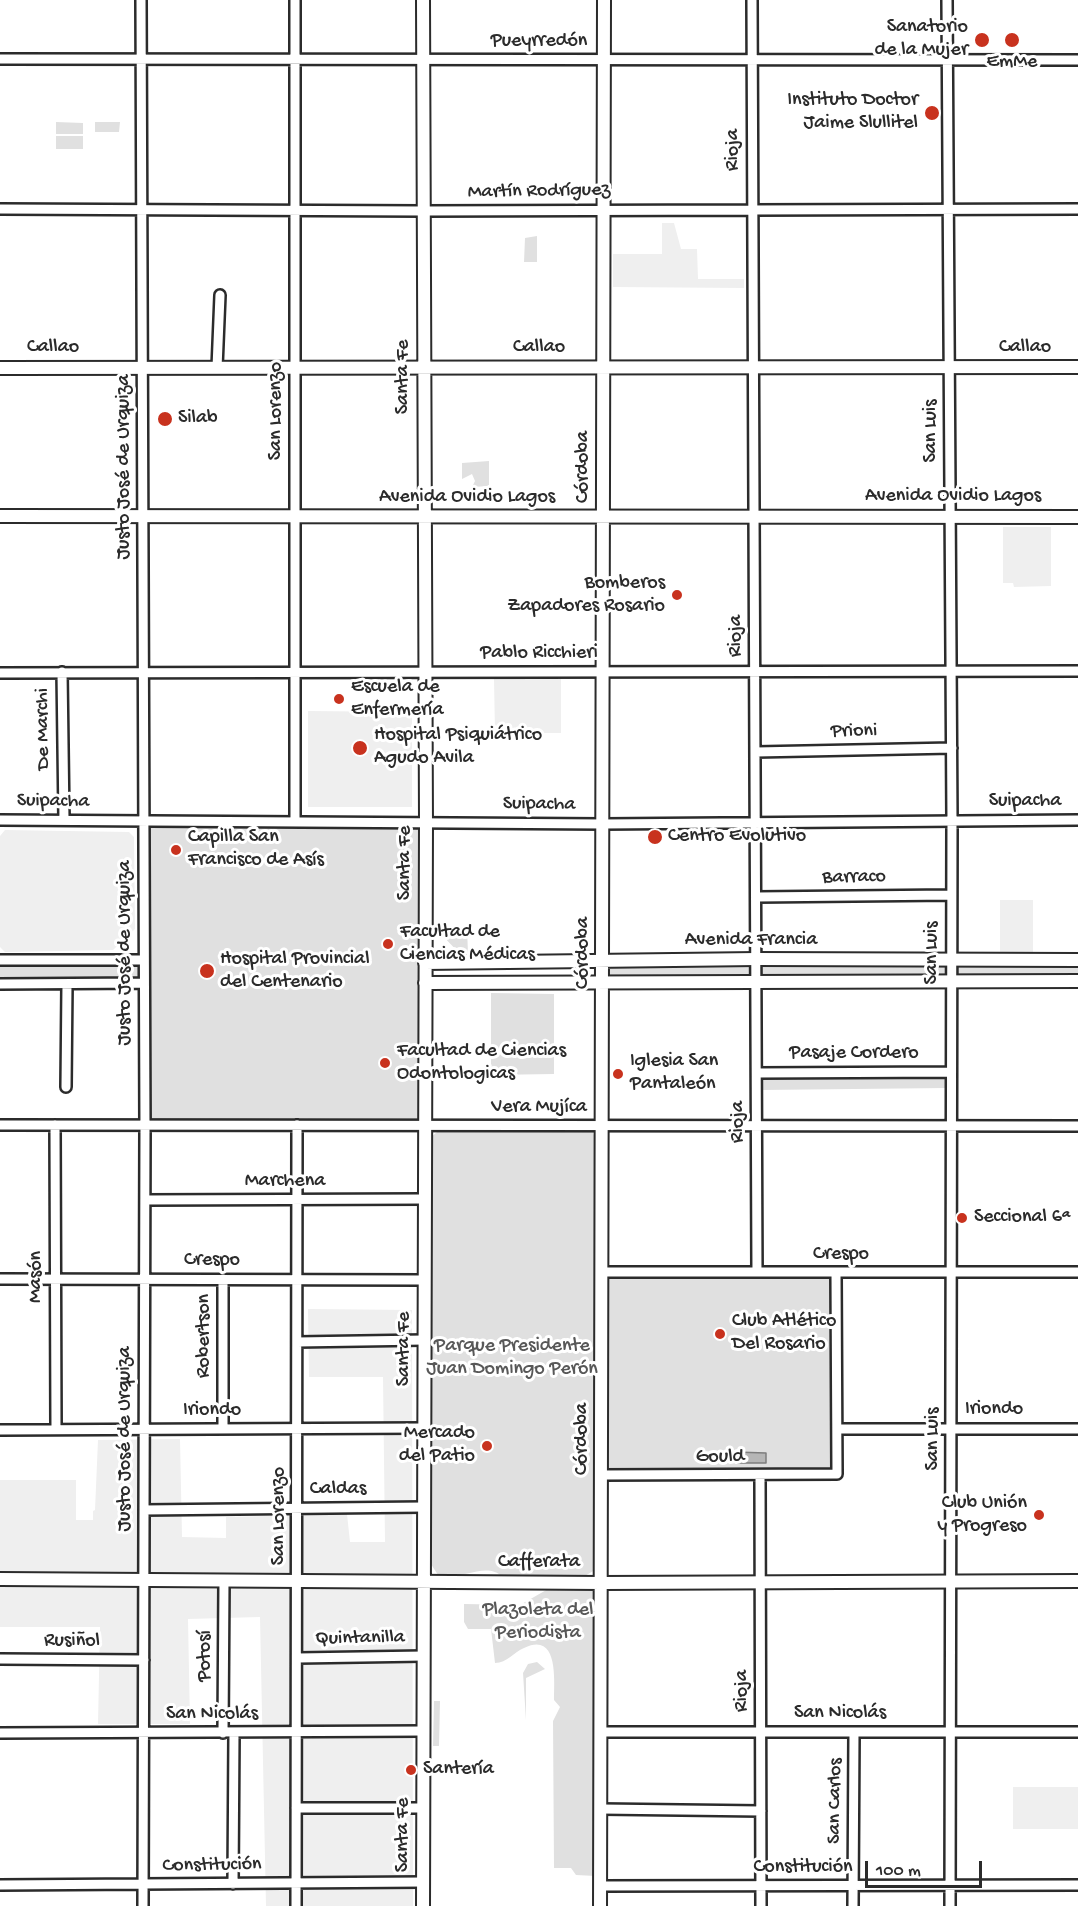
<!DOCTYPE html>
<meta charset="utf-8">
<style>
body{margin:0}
#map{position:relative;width:1078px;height:1906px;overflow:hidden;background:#fff;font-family:"Gochi Hand",sans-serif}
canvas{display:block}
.scale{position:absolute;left:865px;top:1861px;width:117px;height:27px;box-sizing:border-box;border:3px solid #2b2b2b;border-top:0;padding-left:8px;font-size:18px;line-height:21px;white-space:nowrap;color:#2b2b2b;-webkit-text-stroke:4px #fff;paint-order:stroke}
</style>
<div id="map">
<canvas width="1078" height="1906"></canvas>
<div class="scale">100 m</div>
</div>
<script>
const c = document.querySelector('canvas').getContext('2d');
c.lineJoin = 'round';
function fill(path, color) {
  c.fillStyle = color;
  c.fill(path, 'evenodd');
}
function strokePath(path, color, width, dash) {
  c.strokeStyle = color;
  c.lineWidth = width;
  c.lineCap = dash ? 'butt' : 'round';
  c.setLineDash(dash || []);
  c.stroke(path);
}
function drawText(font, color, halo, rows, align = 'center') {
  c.font = font + ' "Gochi Hand",sans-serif';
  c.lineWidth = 6;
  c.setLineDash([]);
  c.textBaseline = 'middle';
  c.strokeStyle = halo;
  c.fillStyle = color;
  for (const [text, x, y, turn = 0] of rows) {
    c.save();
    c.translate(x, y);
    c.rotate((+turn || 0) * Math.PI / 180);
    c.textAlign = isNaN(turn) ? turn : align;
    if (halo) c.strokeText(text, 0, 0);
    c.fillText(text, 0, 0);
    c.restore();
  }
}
fill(new Path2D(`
 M662,223h12l7,26h16l1,30h46v9l-131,-1v-33h49z
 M1003,527h48v59l-37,1 -1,-4h-10z
 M561,678v55h-66l-1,-54z
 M308,711l104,1v95h-104z
 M5,830l124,2 5,5 1,92 -22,21 -108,2 -5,-5v-111z
 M1000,900h33v54h-33z
 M308,1309l104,1 1,596h-147l-6,-289 -72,2 2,105h-92l2,-97h-100v-147h76v40h17v-9l2,-1 3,-70 82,-1 2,98 44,1v-21l121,-3 3,28h35l-2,-165h-74z
 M1013,1787h65v42h-65z`), '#efefef');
fill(new Path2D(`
 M56,122l27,1v11h-27z
 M95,122h25l-1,10h-24z
 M56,136h27v13h-27z
 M537,236v26h-13l1,-24z
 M489,461v25l-17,1 3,-6 -3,-7 -10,5v-16z
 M144,822h282l-1,304h-280l-1,-143 -144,1v-24h144z
 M440,927h27l1,27h-8l-19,-20z
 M1078,960v21l-475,1v-20z
 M491,993l63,1v80l-63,1z
 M946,1075v13l-184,2v-13z
 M588,1129l5,3 2,7v431l-12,7h-80c-18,-17 -42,5 -65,-2l-9,-14v-422l8,-7z
 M603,1272l233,1 1,201 -234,1z
 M548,1589l47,1 1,286 -20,-1 -5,-7h-17l-1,-147 7,-14 -6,-7c0,-19 5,-69 -30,-52 -10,4 -17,15 -29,15l-4,-34h-23l-4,-7v-18l56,1z
 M537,1662l8,7 -19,9v42l-3,-47 5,-9z
 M434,1701h6l-1,45h-6z`), '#e0e0e0');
const water = new Path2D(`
 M735,1452l31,1v10h-31z`);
fill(water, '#b6b6b6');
strokePath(water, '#7e7e7e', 1.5);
const minor = new Path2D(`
 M141,0l4,1126 -2,780
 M752,0l5,1272
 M947,0l5,820 -2,1086
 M0,59l1078,1
 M0,209l423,2 655,-2
 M217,368l3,-73
 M62,672l2,148
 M0,673l1078,-2
 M756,752l196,-4
 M0,820l604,4 474,-4
 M295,822v-822
 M757,897l194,-2
 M0,960h144
 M0,984l144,-1
 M757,1073l194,-1
 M66,1087l1,-103
 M0,1125l1078,1
 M55,1125l1,304
 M145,1200l279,-1
 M603,1272h475
 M0,1279l424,1
 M223,1279v150
 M297,1342l127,-2
 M837,1429h241
 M0,1430l424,-2
 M603,1475l234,-1 -1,-201
 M760,1476l1,430
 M144,1510l280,-3
 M298,1658l126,-2
 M0,1659l144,1
 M601,1732h477
 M0,1733l424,-2
 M223,1733l1,-153
 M296,1808h128
 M601,1809l160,2
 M233,1884l1,-152
 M0,1885l424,-3
 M600,1886l478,-1
 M296,1906l1,-781
 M853,1906l1,-174`);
const major = new Path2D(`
 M423,0l3,822 -3,1084
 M0,368l1078,-1
 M0,516l1078,1
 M425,963l332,-4 321,1
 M425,983l653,-2
 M0,1579l602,4 476,-2
 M600,1906l4,-1906`);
strokePath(minor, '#2b2b2b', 14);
strokePath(major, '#2b2b2b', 16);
strokePath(minor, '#fff', 9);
strokePath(major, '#fff', 12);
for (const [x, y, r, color] of [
 [982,40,8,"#c8321e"],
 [1012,40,8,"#c8321e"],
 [932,113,8,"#c8321e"],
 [165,419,8,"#c8321e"],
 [677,595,6,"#c8321e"],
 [339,699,6,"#c8321e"],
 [360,748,8,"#c8321e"],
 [655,837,8,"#c8321e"],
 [176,850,6,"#c8321e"],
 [388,944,6,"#c8321e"],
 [207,971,8,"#c8321e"],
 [385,1063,6,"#c8321e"],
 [618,1074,6,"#c8321e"],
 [962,1218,6,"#c8321e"],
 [720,1334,6,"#c8321e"],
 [487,1446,6,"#c8321e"],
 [1039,1515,6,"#c8321e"],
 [411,1770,6,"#c8321e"]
]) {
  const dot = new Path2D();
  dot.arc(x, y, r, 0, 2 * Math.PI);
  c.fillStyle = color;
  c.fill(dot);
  strokePath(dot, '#fff', 2);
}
drawText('20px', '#2b2b2b', '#fff', [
 ["Sanatorio",968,28,"right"],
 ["de la Mujer",968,51,"right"],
 ["EmMe",1012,63,"center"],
 ["Instituto Doctor",918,101,"right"],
 ["Jaime Slullitel",918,124,"right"],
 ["Silab",178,419],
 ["Bomberos",665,584,"right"],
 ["Zapadores Rosario",665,607,"right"],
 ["Escuela de",351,688],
 ["Enfermería",351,711],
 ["Hospital Psiquiátrico",374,736],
 ["Agudo Avila",374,759],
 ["Centro Evolutivo",668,837],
 ["Capilla San",188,838],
 ["Francisco de Asís",188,861],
 ["Facultad de",400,933],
 ["Ciencias Médicas",400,956],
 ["Hospital Provincial",220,960],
 ["del Centenario",220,983],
 ["Facultad de Ciencias",397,1052],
 ["Odontologicas",397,1075],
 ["Iglesia San",630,1062],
 ["Pantaleón",630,1085],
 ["Seccional 6ª",974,1218],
 ["Club Atlético",732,1322],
 ["Del Rosario",732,1345],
 ["Mercado",475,1434,"right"],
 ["del Patio",475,1457,"right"],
 ["Club Unión",1027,1504,"right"],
 ["y Progreso",1027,1527,"right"],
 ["Santería",423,1770]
], 'left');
drawText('20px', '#2b2b2b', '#fff', [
 ["Pueyrredón",539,42],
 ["Rioja",734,150,-90],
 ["Martín Rodríguez",539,192,-1],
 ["Callao",53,348],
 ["Callao",539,348],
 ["Callao",1025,348],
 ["Santa Fe",404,377,-90],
 ["San Lorenzo",277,411,-90],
 ["San Luis",932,431,-90],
 ["Justo José de Urquiza",125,467,-90],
 ["Córdoba",584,467,-90],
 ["Avenida Ovidio Lagos",953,497],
 ["Avenida Ovidio Lagos",467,498],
 ["Rioja",737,636,-90],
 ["Pablo Ricchieri",539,654],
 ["De Marchi",44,729,-91],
 ["Prioni",854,732,-1],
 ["Suipacha",53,802,1],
 ["Suipacha",1025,802],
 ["Suipacha",539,805,1],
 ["Santa Fe",406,863,-90],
 ["Barraco",854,878,-1],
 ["Avenida Francia",751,941],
 ["Justo José de Urquiza",126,953,-90],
 ["Córdoba",584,953,-90],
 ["San Luis",933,953,-90],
 ["Pasaje Cordero",854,1054],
 ["Vera Mujíca",539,1108],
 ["Rioja",739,1122,-90],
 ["Marchena",285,1182],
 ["Crespo",841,1255],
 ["Crespo",212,1261],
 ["Masón",37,1277,-90],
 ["Robertson",205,1336,-90],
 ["Santa Fe",405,1349,-90],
 ["Iriondo",994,1410],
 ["Iriondo",212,1411],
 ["Justo José de Urquiza",126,1439,-90],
 ["Córdoba",583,1439,-90],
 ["San Luis",934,1439,-90],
 ["Gould",720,1458],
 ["Caldas",338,1490],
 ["San Lorenzo",280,1516,-90],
 ["Cafferata",539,1563],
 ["Quintanilla",360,1639,-1],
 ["Rusiñol",72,1642],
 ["Potosí",206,1656,-90],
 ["Rioja",743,1691,-90],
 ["San Nicolás",840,1714],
 ["San Nicolás",212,1715],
 ["San Carlos",836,1801,-89],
 ["Santa Fe",404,1835,-90],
 ["Constitución",212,1866,-1],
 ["Constitución",803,1868]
]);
drawText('20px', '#585858', '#fff', [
 ["Parque Presidente",512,1347],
 ["Juan Domingo Perón",512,1370],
 ["Plazoleta del",538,1611],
 ["Periodista",538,1634]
]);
</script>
